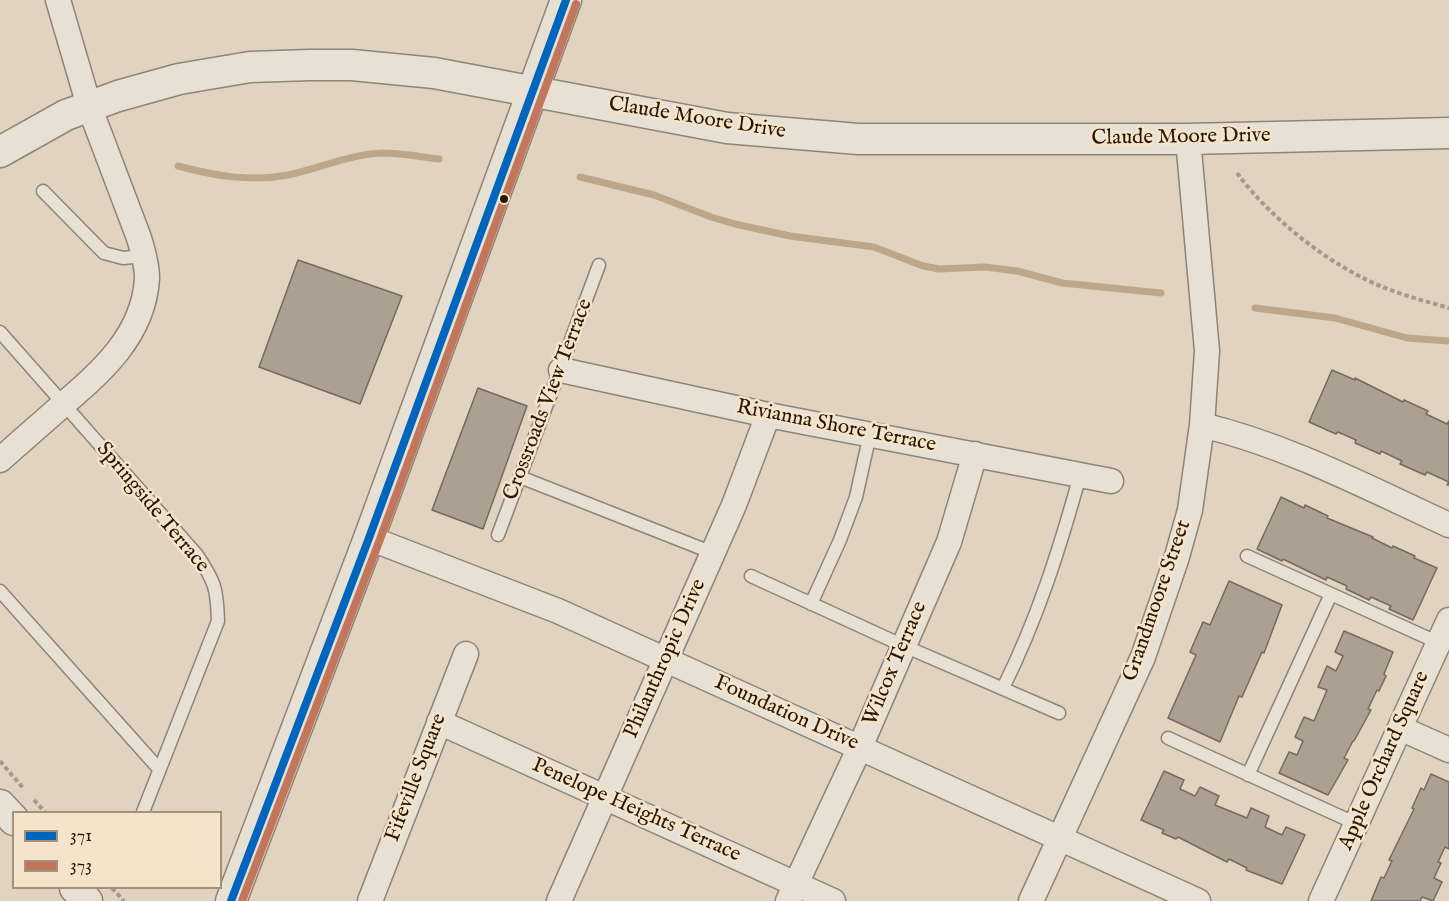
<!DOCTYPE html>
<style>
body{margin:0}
#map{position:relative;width:1449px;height:901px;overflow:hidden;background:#e1d3bf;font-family:"IM FELL English",serif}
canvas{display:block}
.legend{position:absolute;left:12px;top:811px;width:210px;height:78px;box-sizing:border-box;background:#f5e4cc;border:2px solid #a3927b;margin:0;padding:8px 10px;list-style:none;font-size:18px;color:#281701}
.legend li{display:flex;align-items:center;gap:12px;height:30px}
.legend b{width:30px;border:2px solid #a3927b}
</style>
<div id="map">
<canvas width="1449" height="901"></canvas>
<ul class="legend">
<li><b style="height:8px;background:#0065bd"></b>371</li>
<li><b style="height:8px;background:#c2775c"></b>373</li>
</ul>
</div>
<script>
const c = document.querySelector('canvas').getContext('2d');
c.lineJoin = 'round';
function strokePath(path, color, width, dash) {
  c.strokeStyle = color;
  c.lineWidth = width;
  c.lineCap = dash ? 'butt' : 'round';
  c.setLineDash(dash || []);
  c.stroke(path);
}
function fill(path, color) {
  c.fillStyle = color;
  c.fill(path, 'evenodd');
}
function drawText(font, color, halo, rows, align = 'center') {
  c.font = font + ' "IM FELL English",serif';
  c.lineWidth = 5;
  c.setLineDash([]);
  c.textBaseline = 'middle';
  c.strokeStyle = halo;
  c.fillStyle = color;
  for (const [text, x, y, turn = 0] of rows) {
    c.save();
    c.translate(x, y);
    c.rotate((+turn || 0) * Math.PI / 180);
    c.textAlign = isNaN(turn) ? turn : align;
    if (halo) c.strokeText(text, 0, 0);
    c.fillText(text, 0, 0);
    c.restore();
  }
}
strokePath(new Path2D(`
 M178,166c37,10 73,16 110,9 32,-7 63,-21 95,-22 19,0 38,4 56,6
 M580,177l74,18 57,22 24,7 55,12 84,11 49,19 16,3 46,-2 32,4 45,12 99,10
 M1255,308l80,10 72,20 42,3`), '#bca78a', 7);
const building = new Path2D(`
 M298,260l104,36 -42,108 -101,-37z
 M1332,370l23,10v-2l48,24 1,-2 24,11 -2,3 21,10 2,-3v64h-2l2,-3 -22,-10 -2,3 -25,-11 2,-3 -21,-10 -1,3 -25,-11 1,-3 -18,-8 -2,2 -27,-12z
 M478,388l49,18 -44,123 -51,-19z
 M1281,497l23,11 1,-3 23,11 -1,2 46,19 -1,1 20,10 1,-2 22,10 -1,2 23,10 -24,52 -24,-11 2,-3 -20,-9 -2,3 -23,-11 1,-3 -20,-9 -1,3 -43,-21 -1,2 -25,-12z
 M1229,581l53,24 -18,48 -2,-1 -20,45 -3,-1 -19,46 -52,-24 28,-63 -6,-3 13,-30 7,3z
 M1344,631l49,21 -9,22 2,2 -7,15 -2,-1 -9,19 3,1 -17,31h-1l-9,17 4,2 -20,35 -49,-22 10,-21 8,3 6,-14 -8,-4 9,-20 10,4 13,-31 -9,-3 9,-21 9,5 7,-15 -8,-4z
 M1164,771l20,9 -4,9 15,7 5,-9 19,9 -4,9 32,13 4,-10 18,8 -4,11 17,8 4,-8 19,8 -23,49 -36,-14 1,-2 -18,-9 -2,3 -49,-25 -2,2 -14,-6 2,-3 -23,-10z
 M1431,774l18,8v67l-4,-2 -7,15 3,1 -7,15 8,4 -9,19 -11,-4 -2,4h-49l10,-24 3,1 8,-17 -3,-1 25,-51 -2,-1 9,-20 3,2z`);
fill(building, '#aba092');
strokePath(building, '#746a5e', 1.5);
const service = new Path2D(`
 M43,191l61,62 19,5 21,-2
 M0,332l197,223c18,27 20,33 21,66l-75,191
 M520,477l193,76
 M498,535l101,-270
 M1247,556l192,87
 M751,576l153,70 155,67
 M0,591l159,178
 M811,604l29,-64 16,-43 14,-63
 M1003,688c34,-68 57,-140 77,-213
 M1168,738l189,86
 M1248,775l83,-181`);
const minor = new Path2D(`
 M561,370l207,45 343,66
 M1202,425c87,21 166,63 247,100
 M0,460c20,-18 40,-35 59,-52 41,-35 85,-72 88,-130 0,-13 -4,-27 -8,-40l-50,-132 -31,-106
 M369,538l189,73 640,290
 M439,722l394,179
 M1400,728l49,22
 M370,901l96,-247
 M559,901l175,-396 34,-90
 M788,901l72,-154 89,-205 26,-88
 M1031,901l112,-244 33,-97 14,-50 12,-85 5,-74 -19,-212
 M1321,901l128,-281`);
const tertiary = new Path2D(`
 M0,152l66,-37 52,-19 61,-17 71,-12 60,-2h42l82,8 293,55 131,11h330l261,-6
 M0,805l14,15
 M75,888l12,13
 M231,901l138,-363 197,-538`);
strokePath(service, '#8e8477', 15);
strokePath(minor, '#8e8477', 27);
strokePath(tertiary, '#8e8477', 33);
strokePath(new Path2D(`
 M1237,173c35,47 95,95 151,116 20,8 41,13 61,19
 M0,761l23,27
 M34,800l11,12
 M112,888l12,13`), '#a19a90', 4, [4.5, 3]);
strokePath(service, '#e7e0d5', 12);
strokePath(minor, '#e7e0d5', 24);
strokePath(tertiary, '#e7e0d5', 30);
strokePath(new Path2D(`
 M231,901l138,-363 197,-538`), '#0065bd', 8);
strokePath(new Path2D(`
 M242,901l137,-359 197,-538`), '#c2775c', 8);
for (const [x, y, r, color] of [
 [504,199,5,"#281701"]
]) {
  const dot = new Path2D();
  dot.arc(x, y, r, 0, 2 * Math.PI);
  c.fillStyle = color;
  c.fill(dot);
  strokePath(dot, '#f5e4cc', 2);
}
drawText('21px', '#281701', '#f5e4cc', [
 ["Claude Moore Drive",697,119,9],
 ["Claude Moore Drive",1181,138,-1],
 ["Crossroads View Terrace",549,400,-69],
 ["Rivianna Shore Terrace",836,427,11],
 ["Springside Terrace",152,508,50],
 ["Grandmoore Street",1158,601,-71],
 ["Philanthropic Drive",666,659,-66],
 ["Wilcox Terrace",896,664,-67],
 ["Foundation Drive",786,714,24],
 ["Apple Orchard Square",1385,761,-66],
 ["Fifeville Square",417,778,-69],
 ["Penelope Heights Terrace",636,811,24]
]);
</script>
